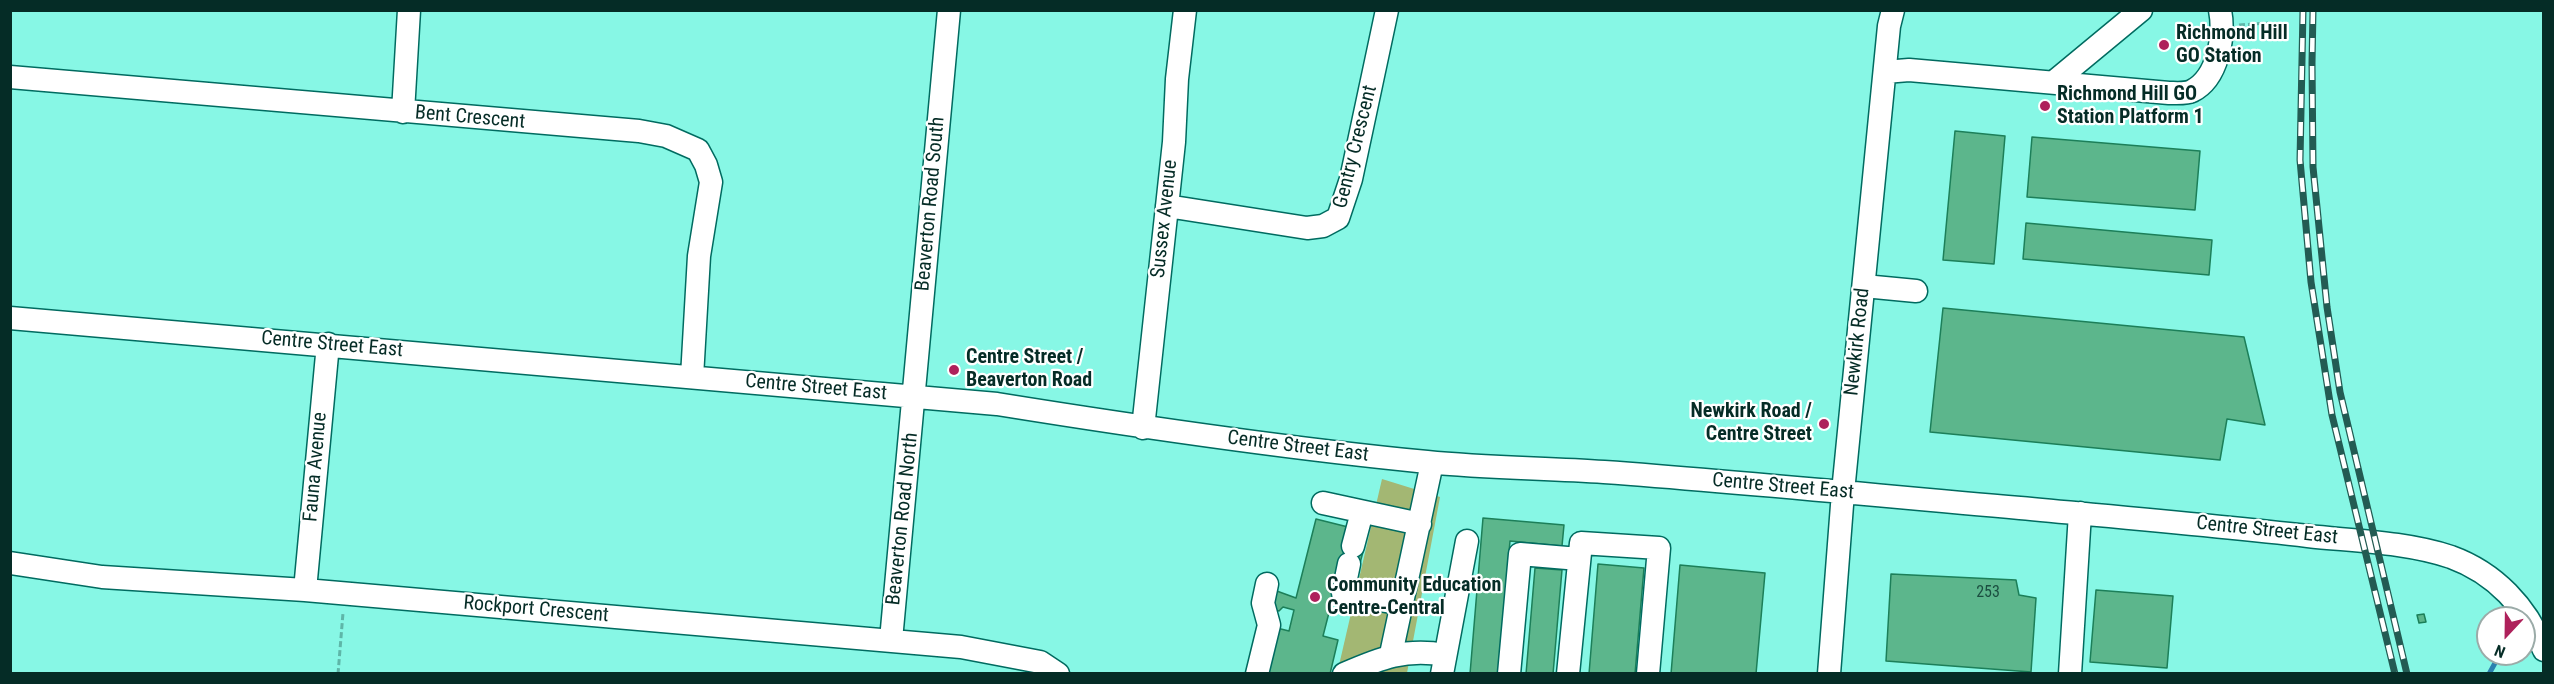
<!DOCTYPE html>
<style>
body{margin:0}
#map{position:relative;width:2554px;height:684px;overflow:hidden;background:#87f7e5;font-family:"Roboto Condensed",sans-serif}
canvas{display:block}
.frame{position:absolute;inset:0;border:12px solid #052c26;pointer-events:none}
.north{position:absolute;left:2476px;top:606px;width:60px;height:60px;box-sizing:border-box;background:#fff;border:2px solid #9baba8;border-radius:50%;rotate:202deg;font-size:16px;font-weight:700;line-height:24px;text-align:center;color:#052c26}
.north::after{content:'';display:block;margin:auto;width:21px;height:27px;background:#ae215b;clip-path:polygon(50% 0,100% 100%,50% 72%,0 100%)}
</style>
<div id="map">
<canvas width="2554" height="684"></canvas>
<div class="frame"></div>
<div class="north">N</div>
</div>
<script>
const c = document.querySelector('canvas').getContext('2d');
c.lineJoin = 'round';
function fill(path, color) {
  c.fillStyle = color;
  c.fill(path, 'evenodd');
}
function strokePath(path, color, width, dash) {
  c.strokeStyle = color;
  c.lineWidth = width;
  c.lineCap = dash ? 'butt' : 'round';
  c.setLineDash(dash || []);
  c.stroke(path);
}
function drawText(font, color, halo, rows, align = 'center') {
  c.font = font + ' "Roboto Condensed",sans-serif';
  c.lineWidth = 4.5;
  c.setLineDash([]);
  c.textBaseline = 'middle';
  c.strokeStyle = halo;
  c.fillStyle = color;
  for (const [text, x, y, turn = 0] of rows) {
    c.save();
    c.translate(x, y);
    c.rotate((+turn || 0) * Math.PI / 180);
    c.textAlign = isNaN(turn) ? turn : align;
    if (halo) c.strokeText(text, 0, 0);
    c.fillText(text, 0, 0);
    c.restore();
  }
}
fill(new Path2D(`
 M1382,479l58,18 -33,176 -70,1z`), '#a3b773');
strokePath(new Path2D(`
 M2489,674l11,-20`), '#2b81af', 5);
const building = new Path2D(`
 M1955,131l50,5 -11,128 -51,-4z
 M2032,137l168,14 -5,59 -168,-13z
 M2026,223l186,17 -3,35 -186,-16z
 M1943,308l301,29 21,88 -38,-6 -7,41 -290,-28z
 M1483,518l81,7 -2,21 -52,-5 -12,133h-28z
 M1316,519l32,8 16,21 -5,19 -17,-5 -19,74 15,4 -8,34h-64l11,-46 12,3 5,-21 -11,-3 -4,4 -10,-3 5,-18 22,8z
 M1598,564l46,4 -9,106h-46z
 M1680,565l85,8 -9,101h-85z
 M1535,568l27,2 -9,104h-27z
 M1891,574l125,6 3,15 17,3 -5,74 -145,-11z
 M2096,590l77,6 -6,72 -77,-6z
 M2424,614l2,8 -7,1 -2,-8z`);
fill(building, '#5cb68c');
strokePath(building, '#1c7f59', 1.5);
const minor = new Path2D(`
 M1885,72l24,-2 260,23c7,0 17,1 23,-2 26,-13 33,-55 28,-81
 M10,77l629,54 27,5 32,14 8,15 5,17 -12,74 -7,121
 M2054,82l87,-72
 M403,112l6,-102
 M1167,206l140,22 16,-2 15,-8 13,-39 36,-169
 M1864,286l52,5
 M10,318l987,86c143,23 286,44 430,58 59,6 118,6 177,10 139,10 277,24 416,36 96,9 192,17 288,28 46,5 98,6 143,21 44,16 76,50 93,93
 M1143,428l31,-286 3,-63 8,-69
 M1323,503l97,21
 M1353,546l9,-34
 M10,563l92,14 203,13 656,57 79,15 18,12
 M1349,564l-6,29 59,11
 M305,590l23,-246
 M891,640l58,-630
 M1391,654l41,-191
 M1257,674l12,-49 -6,-22 4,-19
 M1344,674c37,-16 61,-26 101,-19
 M1442,674l25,-133
 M1509,674l11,-120 59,5
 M1568,674l13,-131 78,5 -11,126
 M1829,674l14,-182 46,-466 4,-16
 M2070,674l10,-161`);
strokePath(minor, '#006b60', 25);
strokePath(new Path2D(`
 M2239,25l29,-2
 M338,674l5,-61`), '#5eb6a8', 3, [6, 3]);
strokePath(minor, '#fff', 22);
const rail = new Path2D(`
 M2303,10l-3,150 11,122 21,133 63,259
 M2313,10l-1,53 1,104 14,140 13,85 67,282`);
strokePath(rail, '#235b53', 7);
strokePath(rail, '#fff', 4.5, [14]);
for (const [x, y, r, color] of [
 [2164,45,6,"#ae215b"],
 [2045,106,6,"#ae215b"],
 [954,370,6,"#ae215b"],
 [1824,424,6,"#ae215b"],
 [1315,597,6,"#ae215b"]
]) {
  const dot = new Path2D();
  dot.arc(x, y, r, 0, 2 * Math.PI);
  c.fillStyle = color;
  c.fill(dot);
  strokePath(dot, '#fff', 2);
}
drawText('16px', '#1b4e40', null, [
 ["253",1988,593]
]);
drawText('bold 20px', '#052c26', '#fff', [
 ["Richmond Hill",2176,34],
 ["GO Station",2176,57],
 ["Richmond Hill GO",2057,95],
 ["Station Platform 1",2057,118],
 ["Centre Street /",966,358],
 ["Beaverton Road",966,381],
 ["Newkirk Road /",1812,412,"right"],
 ["Centre Street",1812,435,"right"],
 ["Community Education",1327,586],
 ["Centre-Central",1327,609]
], 'left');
drawText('20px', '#052c26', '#fff', [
 ["Bent Crescent",470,118,5],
 ["Gentry Crescent",1356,147,-76],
 ["Beaverton Road South",931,204,-85],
 ["Sussex Avenue",1165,219,-84],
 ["Newkirk Road",1858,342,-84],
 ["Centre Street East",332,345,5],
 ["Centre Street East",816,388,5],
 ["Centre Street East",1298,447,7],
 ["Fauna Avenue",316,467,-85],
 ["Centre Street East",1783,487,5],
 ["Beaverton Road North",903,519,-84],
 ["Centre Street East",2267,531,6],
 ["Rockport Crescent",536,610,5]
]);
</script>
